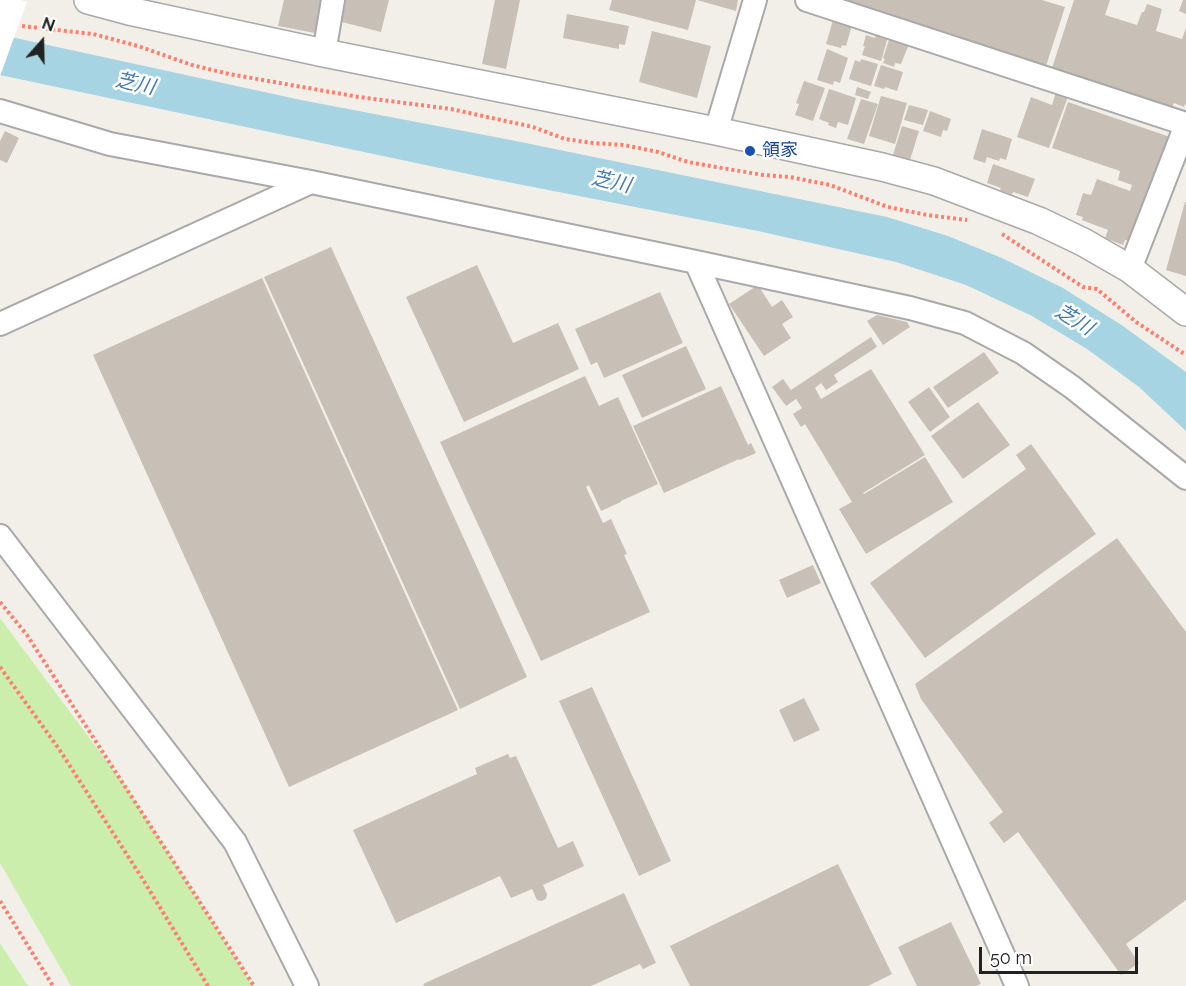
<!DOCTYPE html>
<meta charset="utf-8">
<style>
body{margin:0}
#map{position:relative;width:1186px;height:986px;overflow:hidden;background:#f2efe8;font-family:Raleway,sans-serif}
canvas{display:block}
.north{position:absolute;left:12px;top:12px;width:60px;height:60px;-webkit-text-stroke:4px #fff;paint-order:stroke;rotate:20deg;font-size:16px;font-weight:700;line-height:24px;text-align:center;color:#222}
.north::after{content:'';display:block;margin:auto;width:21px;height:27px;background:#222;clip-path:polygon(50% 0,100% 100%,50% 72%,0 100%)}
.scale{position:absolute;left:979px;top:947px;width:159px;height:27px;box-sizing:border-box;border:3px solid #222;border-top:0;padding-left:8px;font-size:18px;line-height:21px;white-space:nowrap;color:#222;-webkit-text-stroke:4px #fff;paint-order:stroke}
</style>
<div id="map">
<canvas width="1186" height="986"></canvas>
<div class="north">N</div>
<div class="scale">50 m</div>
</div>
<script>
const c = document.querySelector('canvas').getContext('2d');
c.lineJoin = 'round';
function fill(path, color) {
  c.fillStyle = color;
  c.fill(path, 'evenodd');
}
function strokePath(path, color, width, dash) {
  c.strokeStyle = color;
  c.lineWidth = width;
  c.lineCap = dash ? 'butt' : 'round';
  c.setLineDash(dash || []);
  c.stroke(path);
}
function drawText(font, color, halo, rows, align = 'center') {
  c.font = font + ' Raleway,"Noto Sans JP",sans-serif';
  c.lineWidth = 5;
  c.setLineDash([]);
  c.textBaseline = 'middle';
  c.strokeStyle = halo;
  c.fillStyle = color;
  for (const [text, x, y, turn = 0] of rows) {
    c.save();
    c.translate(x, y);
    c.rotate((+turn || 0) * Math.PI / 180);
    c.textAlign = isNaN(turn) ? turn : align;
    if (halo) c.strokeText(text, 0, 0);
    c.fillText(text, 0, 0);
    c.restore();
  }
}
fill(new Path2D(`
 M0,618l126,169 127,199h-182l-71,-123z
 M0,943l28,43h-28z`), '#cceead');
fill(new Path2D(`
 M0,34l11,3 290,63 210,40 376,77 61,19 54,22 61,30 60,38 63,46v59l-47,-44 -52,-38 -55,-33 -66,-31 -70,-23 -138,-31 -271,-53 -487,-103z`), '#a7d4e2');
fill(new Path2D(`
 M0,0h21l6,2 -27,74z`), '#fff');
fill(new Path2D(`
 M284,0h38l-7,33 -37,-7z
 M346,0h43l-8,32 -39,-10z
 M495,0h25l-14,69 -24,-5z
 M612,0h84l-8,30 -79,-20z
 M697,0h41l-2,11z
 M844,0h198l23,7 -19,59z
 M1074,0h36l-5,15 32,10 5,-13h2l3,-8 15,5 -6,22 26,8 4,-11v77l-1,-1 -1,3 -10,-4 -4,8 -88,-29 1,-4 -31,-10z
 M1183,0h3v14l-7,-3z
 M567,14l62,12 -4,19 -6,-1v5l-56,-11z
 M833,20l19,5 -6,21 -4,-1 -1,3 -15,-4z
 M652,31l59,15 -14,52 -58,-16z
 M876,33l12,4 -7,24 -19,-6 3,-9h-2l3,-11 9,3z
 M890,37l19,7 -8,20 -6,-1 -1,4 -11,-4 2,-4 -2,-1z
 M827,49l21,9 -8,25 -6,-2 -1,4 -16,-5z
 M861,59l17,5 -7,22 -22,-7 6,-19 5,2z
 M881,65l22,7 -6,19 -12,-4 -1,2 -10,-3z
 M804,81l21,7 -12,33 -18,-6 4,-11 -3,-1z
 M857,87l14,5 -3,7 -13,-4z
 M829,89l27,9 -8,27 -10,-3 -2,6 -8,-3 1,-2 -10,-4z
 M1057,89l12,5 -20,54 -32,-11 14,-40 21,8z
 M881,96l26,7 -12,41 -26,-8z
 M861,99l17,5 -14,40 -17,-5z
 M1068,102l102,35 -40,104 -5,-1 -2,5 -18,-7 3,-8 -26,-10 1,-3 -7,-2 7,-22 8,2 6,-16 33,12 2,-6 -14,-5 2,-9 -68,-23z
 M909,105l19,5 -5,15 -19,-5z
 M930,111l21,8 -4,12 -4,-1 -2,7 -18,-6z
 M902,126l17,5 -9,29 -17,-5z
 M982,129l30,10 -6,21 -6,-2 -1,3 -12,-4 -2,6 -12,-4z
 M5,131l14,7 -12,25 -7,-3v-19z
 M993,164l42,15 -7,18 -15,-5 -1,3 -12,-5 1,-2 -14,-5z
 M1185,202h1v74l-20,-6z
 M331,247l196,430 -67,32 -196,-432z
 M477,265l36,78 45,-20 21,46 -115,53 -58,-125z
 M262,278l196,432 -169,77 -196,-432z
 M758,285l14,22 10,-7 11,17 -11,7 9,14 -27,18 -35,-52z
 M660,292l23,51 -79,35 -7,-16 -6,3 -16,-36z
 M877,315l30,7 3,5 -27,18 -16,-24z
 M871,337l6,10 -43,28 4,7 -12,8 -5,-7 -6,5 6,11 50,-30 54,86 -62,38 1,1 61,-37 28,45 -87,52 -27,-45 13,-7 -47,-78 -4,3 -8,-13 9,-6 -6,-9 -10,7 -14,-19 11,-8 8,11z
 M686,346l20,43 -64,29 -20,-43z
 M984,352l15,21 -51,35 -15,-21z
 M585,376l14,30 19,-9 40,87 -37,17v1l-20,9 -12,-26 -3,2 17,36 8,-4 16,35 -3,1 26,57 -109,49 -101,-219z
 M721,386l27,59 3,-2 5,10 -16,7 -1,-1 -75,34 -31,-67z
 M929,387l21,30 -20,15 -22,-30z
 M978,402l32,43 -47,34 -32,-43z
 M1031,444l65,90 -171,124 -55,-75 156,-114 -10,-14z
 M1117,538l69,94v268l-60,44 13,19 -18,12 -103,-143 -14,11 -15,-20 14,-11 -82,-113 -6,-15z
 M813,565l8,18 -34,15 -8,-18z
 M592,687l79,174 -32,15 -80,-175z
 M804,698l16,32 -26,12 -15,-32z
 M508,754l2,4 6,-2 42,92 15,-7 11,25 -41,19 4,9 -1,5 -5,2 -4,-1 -5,-11 -21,9 -11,-22 -104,47 -43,-93 124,-56 -2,-6z
 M838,864l54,110 -24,12h-178l-20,-40z
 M624,893l32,70 -13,6 -3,-5 -49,22h-167l-1,-2z
 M951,922l30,62 -5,2h-59l-19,-39z`), '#c8bfb7');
const minor = new Path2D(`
 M807,0l379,124
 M324,53l9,-53
 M0,111l110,33 201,38 385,80 214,46 55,15 58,30 49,34 114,91
 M716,131l39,-131
 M696,262l321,724
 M1130,269l56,-144
 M0,324l311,-142
 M0,536l235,306 72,144`);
const tertiary = new Path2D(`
 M88,0l41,11 195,42 392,78 166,36 52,14 105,40 44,21 47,27 56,43`);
strokePath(minor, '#a9a9a9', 26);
strokePath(tertiary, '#a9a9a9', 30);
strokePath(new Path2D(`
 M22,26l71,8 45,12 54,19 37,9 130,23 92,12 82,18 32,12 28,4 31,2 34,7 30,10 28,5 47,8 27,2 40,8 58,22 39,8 40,5
 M1002,234l81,53 14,2 39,33 50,33
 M0,602l27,33 227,351
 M0,667l59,82 83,129 66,108
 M0,901l53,85`), '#ff7d6d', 4, [3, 3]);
strokePath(minor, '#fff', 22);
strokePath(tertiary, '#fff', 27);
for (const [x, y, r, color] of [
 [750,151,6,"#1a4fb4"]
]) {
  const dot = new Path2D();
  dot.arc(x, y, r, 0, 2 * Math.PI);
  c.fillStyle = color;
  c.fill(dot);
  strokePath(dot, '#fff', 2);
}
drawText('18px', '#164399', '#fff', [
 ["領家",762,151]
], 'left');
drawText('italic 20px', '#447ab0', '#fff', [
 ["芝川",135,84,12],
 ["芝川",611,182,12],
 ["芝川",1074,320,31]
]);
</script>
